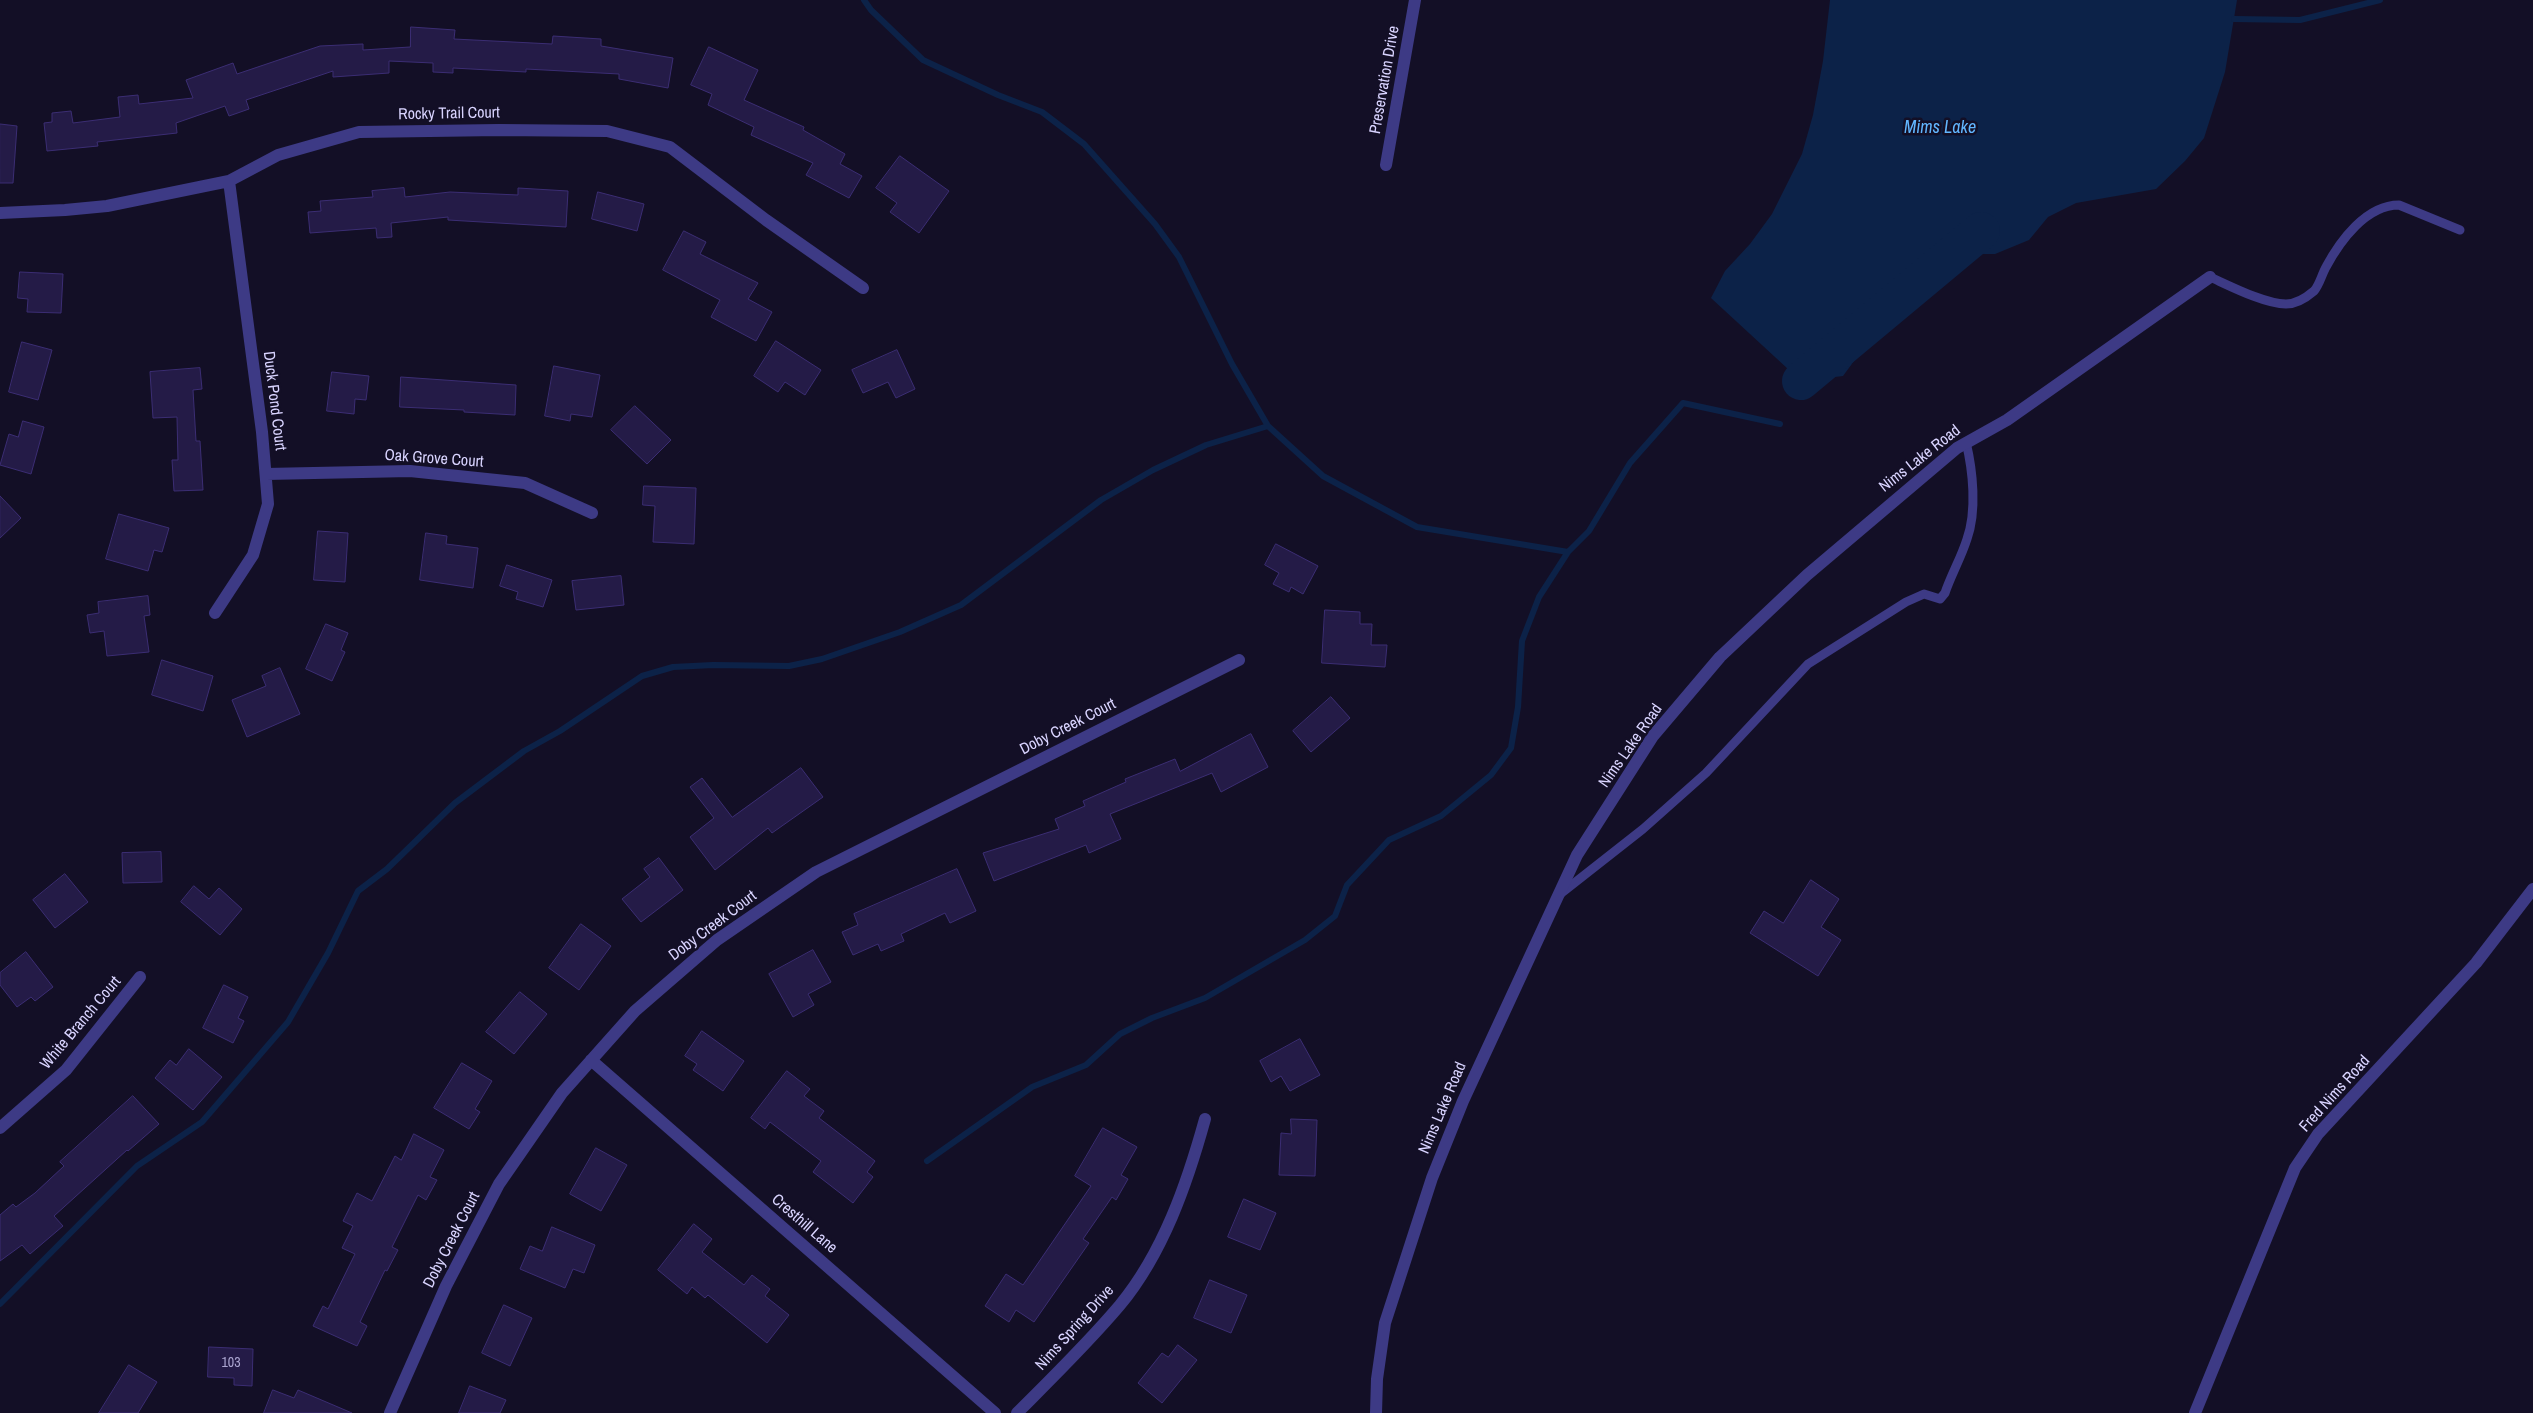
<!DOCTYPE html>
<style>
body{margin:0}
canvas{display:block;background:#130f26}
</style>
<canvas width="2533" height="1413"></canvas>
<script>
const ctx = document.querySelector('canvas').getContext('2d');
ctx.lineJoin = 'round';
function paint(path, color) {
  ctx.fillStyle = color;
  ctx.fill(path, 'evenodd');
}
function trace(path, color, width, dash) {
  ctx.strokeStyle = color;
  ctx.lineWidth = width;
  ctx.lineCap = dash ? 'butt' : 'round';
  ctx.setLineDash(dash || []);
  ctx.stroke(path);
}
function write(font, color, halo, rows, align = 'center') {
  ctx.font = font + ' "Archivo Narrow",sans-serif';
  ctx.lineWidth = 5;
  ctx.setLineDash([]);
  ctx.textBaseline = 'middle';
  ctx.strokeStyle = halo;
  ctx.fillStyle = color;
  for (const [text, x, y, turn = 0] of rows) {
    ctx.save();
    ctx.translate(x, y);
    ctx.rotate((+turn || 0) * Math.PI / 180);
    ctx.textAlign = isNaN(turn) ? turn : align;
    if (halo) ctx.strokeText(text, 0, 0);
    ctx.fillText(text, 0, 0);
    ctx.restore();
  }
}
paint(new Path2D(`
 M1830,0H2237L2225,72L2204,138L2185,161L2156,189L2076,203L2048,217L2029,240L1995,254H1963L1918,274L1843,376L1801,381L1711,298L1725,271L1750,244L1772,214L1802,154L1813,115L1823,61Z`), '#0c2248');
trace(new Path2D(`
 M864,0L871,10L923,60L998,95L1042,112L1084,144L1155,224L1179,257L1232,364L1268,426L1323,476L1417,527L1568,552
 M2234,19L2300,20L2380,0
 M927,1161L1032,1087L1086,1065L1120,1034L1152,1018L1205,998L1305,940L1335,916L1347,885L1389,840L1441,816L1491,775L1511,748L1518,707L1522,641L1539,597L1568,552L1589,531L1630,463L1683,403L1780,424
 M0,1304L137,1166L202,1122L288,1022L328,953L358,891L387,869L455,803L524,751L560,731L642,676L673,667L713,665L789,666L822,659L900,632L961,605L1101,500L1153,470L1206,445L1268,426`), '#0c2248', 6);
trace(new Path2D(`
 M1801,381L1981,231`), '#0c2248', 38);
const building = new Path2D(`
 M411,27L455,30L454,39L552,44L553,36L601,39V46L673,58L668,88L619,79V74L526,69V72L453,68V73L433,72V63L389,61V73L333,77V71L246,100L249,109L229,116L225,106L176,123L177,133L97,142L98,146L47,151L44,123L52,122V113L71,111L73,123L120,117L118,97L138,95L139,104L193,98L186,80L233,63L237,74L320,46L363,44V50L410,47Z
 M709,47L758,70L744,100L804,127L803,130L845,154L840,164L862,176L849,198L806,175L813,163L751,135L754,127L708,105L712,94L691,85Z
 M0,124L17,126L13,183H0Z
 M900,156L949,191L919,233L890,212L897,203L876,188Z
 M404,188L405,197L450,192L518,195V188L568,191L566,227L448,220V217L391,223L392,237L377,238L376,228L310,233L308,212L321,211L320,201L373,197L372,191Z
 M598,192L644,204L637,231L592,219Z
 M684,231L706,242L700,254L758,283L748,299L772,312L756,341L711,317L720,300L663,270Z
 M20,272L63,274L61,313L27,312L28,299L18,298Z
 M776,341L821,370L805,395L785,382L778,392L754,376Z
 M22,342L52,350L38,400L9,392Z
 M897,350L915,389L896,398L888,382L863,393L852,370Z
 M554,366L600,375L592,417L571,414L570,421L545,416Z
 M200,368L202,389L193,390L196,441H200L203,490L174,491L172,460H178L177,417L153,418L150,372Z
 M332,372L369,376L366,400L355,399L354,414L327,411Z
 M401,377L516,385L515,415L464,412V410L400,407Z
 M635,406L671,440L647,464L611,430Z
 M23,421L44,427L31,474L0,465L9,434L18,437Z
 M644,486L696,488L694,544L653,542L655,506L643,505Z
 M0,496L21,518L0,538Z
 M119,514L169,528L162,552L154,550L148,571L106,559Z
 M318,531L348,533L345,582L314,580Z
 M426,533L447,536L446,544L478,548L473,588L420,580Z
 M1276,544L1318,566L1303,594L1291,587L1289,592L1273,584L1279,573L1265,565Z
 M507,565L552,580L543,607L516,599L518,592L500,586Z
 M621,576L624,605L576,610L572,581Z
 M148,596L150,615L144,616L149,652L107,656L104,631L90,633L87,615L99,613L98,602Z
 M1325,610L1360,612V624H1372L1371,645H1387L1385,667L1322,663Z
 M326,624L348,633L341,650L345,652L332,681L306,669Z
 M162,660L213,676L203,711L152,695Z
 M280,668L300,714L247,737L232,700L266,686L262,676Z
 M1331,697L1350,718L1311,752L1293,731Z
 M1251,734L1268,767L1221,792L1212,773L1110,814L1121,839L1089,853L1086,845L994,881L983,853L1059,829L1055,819L1085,806L1083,801L1126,782L1125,779L1175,759L1180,771Z
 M801,768L823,797L772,833L768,828L715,870L690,837L714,818L690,787L702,778L732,817Z
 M161,852L162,882L123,883L122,853Z
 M659,858L683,890L641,922L622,899L650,877L644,869Z
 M957,869L976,911L950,923L945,913L901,934L904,941L881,951L878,944L853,955L842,932L858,925L854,914Z
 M65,874L88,902L55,928L33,900Z
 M1811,880L1839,899L1821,927L1841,940L1818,976L1750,933L1764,911L1783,923Z
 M194,886L209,899L219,888L242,909L220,935L181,902Z
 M581,924L611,946L579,990L549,968Z
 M813,950L831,982L808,994L814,1005L793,1017L769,974Z
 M26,952L53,987L35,1001L31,997L17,1007L0,985V973Z
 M224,985L248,997L238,1018L244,1021L233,1043L203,1028Z
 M520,992L547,1014L514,1054L486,1032Z
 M702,1031L744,1061L723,1091L693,1070L697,1064L685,1056Z
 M1300,1039L1320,1075L1290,1091L1281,1076L1271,1082L1260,1061Z
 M189,1049L222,1077L193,1110L155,1078L170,1060L176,1065Z
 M462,1063L492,1081L475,1109L480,1112L469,1129L434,1108Z
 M787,1071L810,1089L804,1096L824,1111L819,1118L875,1161L867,1172L873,1177L853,1203L813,1172L821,1161L770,1122L765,1129L751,1118Z
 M133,1096L159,1124L128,1151L127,1150L54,1216L63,1226L30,1254L22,1245L0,1261V1215L13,1204L16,1207L35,1193L64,1166L60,1162Z
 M1291,1119L1317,1120L1315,1176L1279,1175L1281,1133L1291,1134Z
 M1103,1128L1137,1147L1121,1175L1128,1179L1116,1200L1112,1197L1083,1239L1089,1243L1034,1322L1016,1310L1009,1322L985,1306L1006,1274L1023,1285L1091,1186L1075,1176Z
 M414,1134L444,1150L430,1177L437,1180L426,1200L418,1195L392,1247L398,1250L387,1271L385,1270L360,1322L367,1326L357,1346L313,1326L323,1306L328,1309L355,1254L342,1248L353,1226L343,1221L357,1193L372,1201L395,1156L401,1160Z
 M596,1148L627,1165L601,1211L570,1194Z
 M1244,1199L1276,1213L1260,1250L1228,1237Z
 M694,1224L712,1239L702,1252L744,1285L752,1275L770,1289L765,1296L789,1315L767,1343L708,1295L705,1298L692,1287L687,1294L658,1270Z
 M552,1227L595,1245L584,1273L573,1269L565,1288L520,1269L530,1246L542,1251Z
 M1210,1280L1247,1295L1231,1333L1194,1318Z
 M504,1305L532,1318L510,1366L482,1353Z
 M1178,1345L1197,1360L1162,1403L1138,1383L1162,1353L1168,1357Z
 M209,1347L253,1349L252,1386L234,1385V1378L208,1377Z
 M129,1365L157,1382L138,1413H99Z
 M470,1386L506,1400L500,1413H459Z
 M273,1390L294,1398L298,1390L352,1413H264Z`);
paint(building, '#241b47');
trace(building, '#3b2d73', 1);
trace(new Path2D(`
 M2210,277C2230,286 2265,304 2286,304C2296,304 2307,297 2314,291C2319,286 2322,274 2326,267C2340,241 2366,205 2399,205L2460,230
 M1559,895L1643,829L1706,773L1808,664L1906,602L1924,594L1940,599L1945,593C1951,575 1961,558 1967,539C1977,511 1973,471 1966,442`), '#3d3a85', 9);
trace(new Path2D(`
 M1386,165L1415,0
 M0,213L65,210L107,206L229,181L278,155L359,132L499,130L607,131L670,147L766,220L863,288
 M266,474L410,471L525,483L592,513
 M215,613L253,555L268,504L262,432L229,181
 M591,1060L995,1413
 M0,1128L66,1070L140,977
 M390,1413L446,1286L499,1184L562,1093L635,1011L717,940L816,872L1239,660
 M1017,1413C1052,1378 1088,1343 1120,1305C1163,1253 1187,1184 1205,1119
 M1376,1413L1377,1379L1385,1323L1432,1178L1463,1101L1577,855L1653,736L1720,657L1807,575L1957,448L2007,420L2210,277
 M2195,1413L2295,1168L2318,1134L2476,963L2533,889`), '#3d3a85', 12);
write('14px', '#aca6d1', null, [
 ["103",231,1363]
]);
write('16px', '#d9d4ff', '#130f26', [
 ["Preservation Drive",1385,80,-80],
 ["Rocky Trail Court",449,114,-1],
 ["Duck Pond Court",274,401,83],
 ["Oak Grove Court",434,459,4],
 ["Nims Lake Road",1920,459,-38],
 ["Doby Creek Court",1068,727,-27],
 ["Nims Lake Road",1631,746,-55],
 ["Doby Creek Court",713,926,-37],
 ["White Branch Court",81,1023,-50],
 ["Fred Nims Road",2335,1094,-48],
 ["Nims Lake Road",1443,1108,-67],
 ["Cresthill Lane",804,1224,41],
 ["Doby Creek Court",452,1240,-63],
 ["Nims Spring Drive",1075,1328,-48]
]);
write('italic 18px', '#62b6ff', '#130f26', [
 ["Mims Lake",1940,128]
]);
</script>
